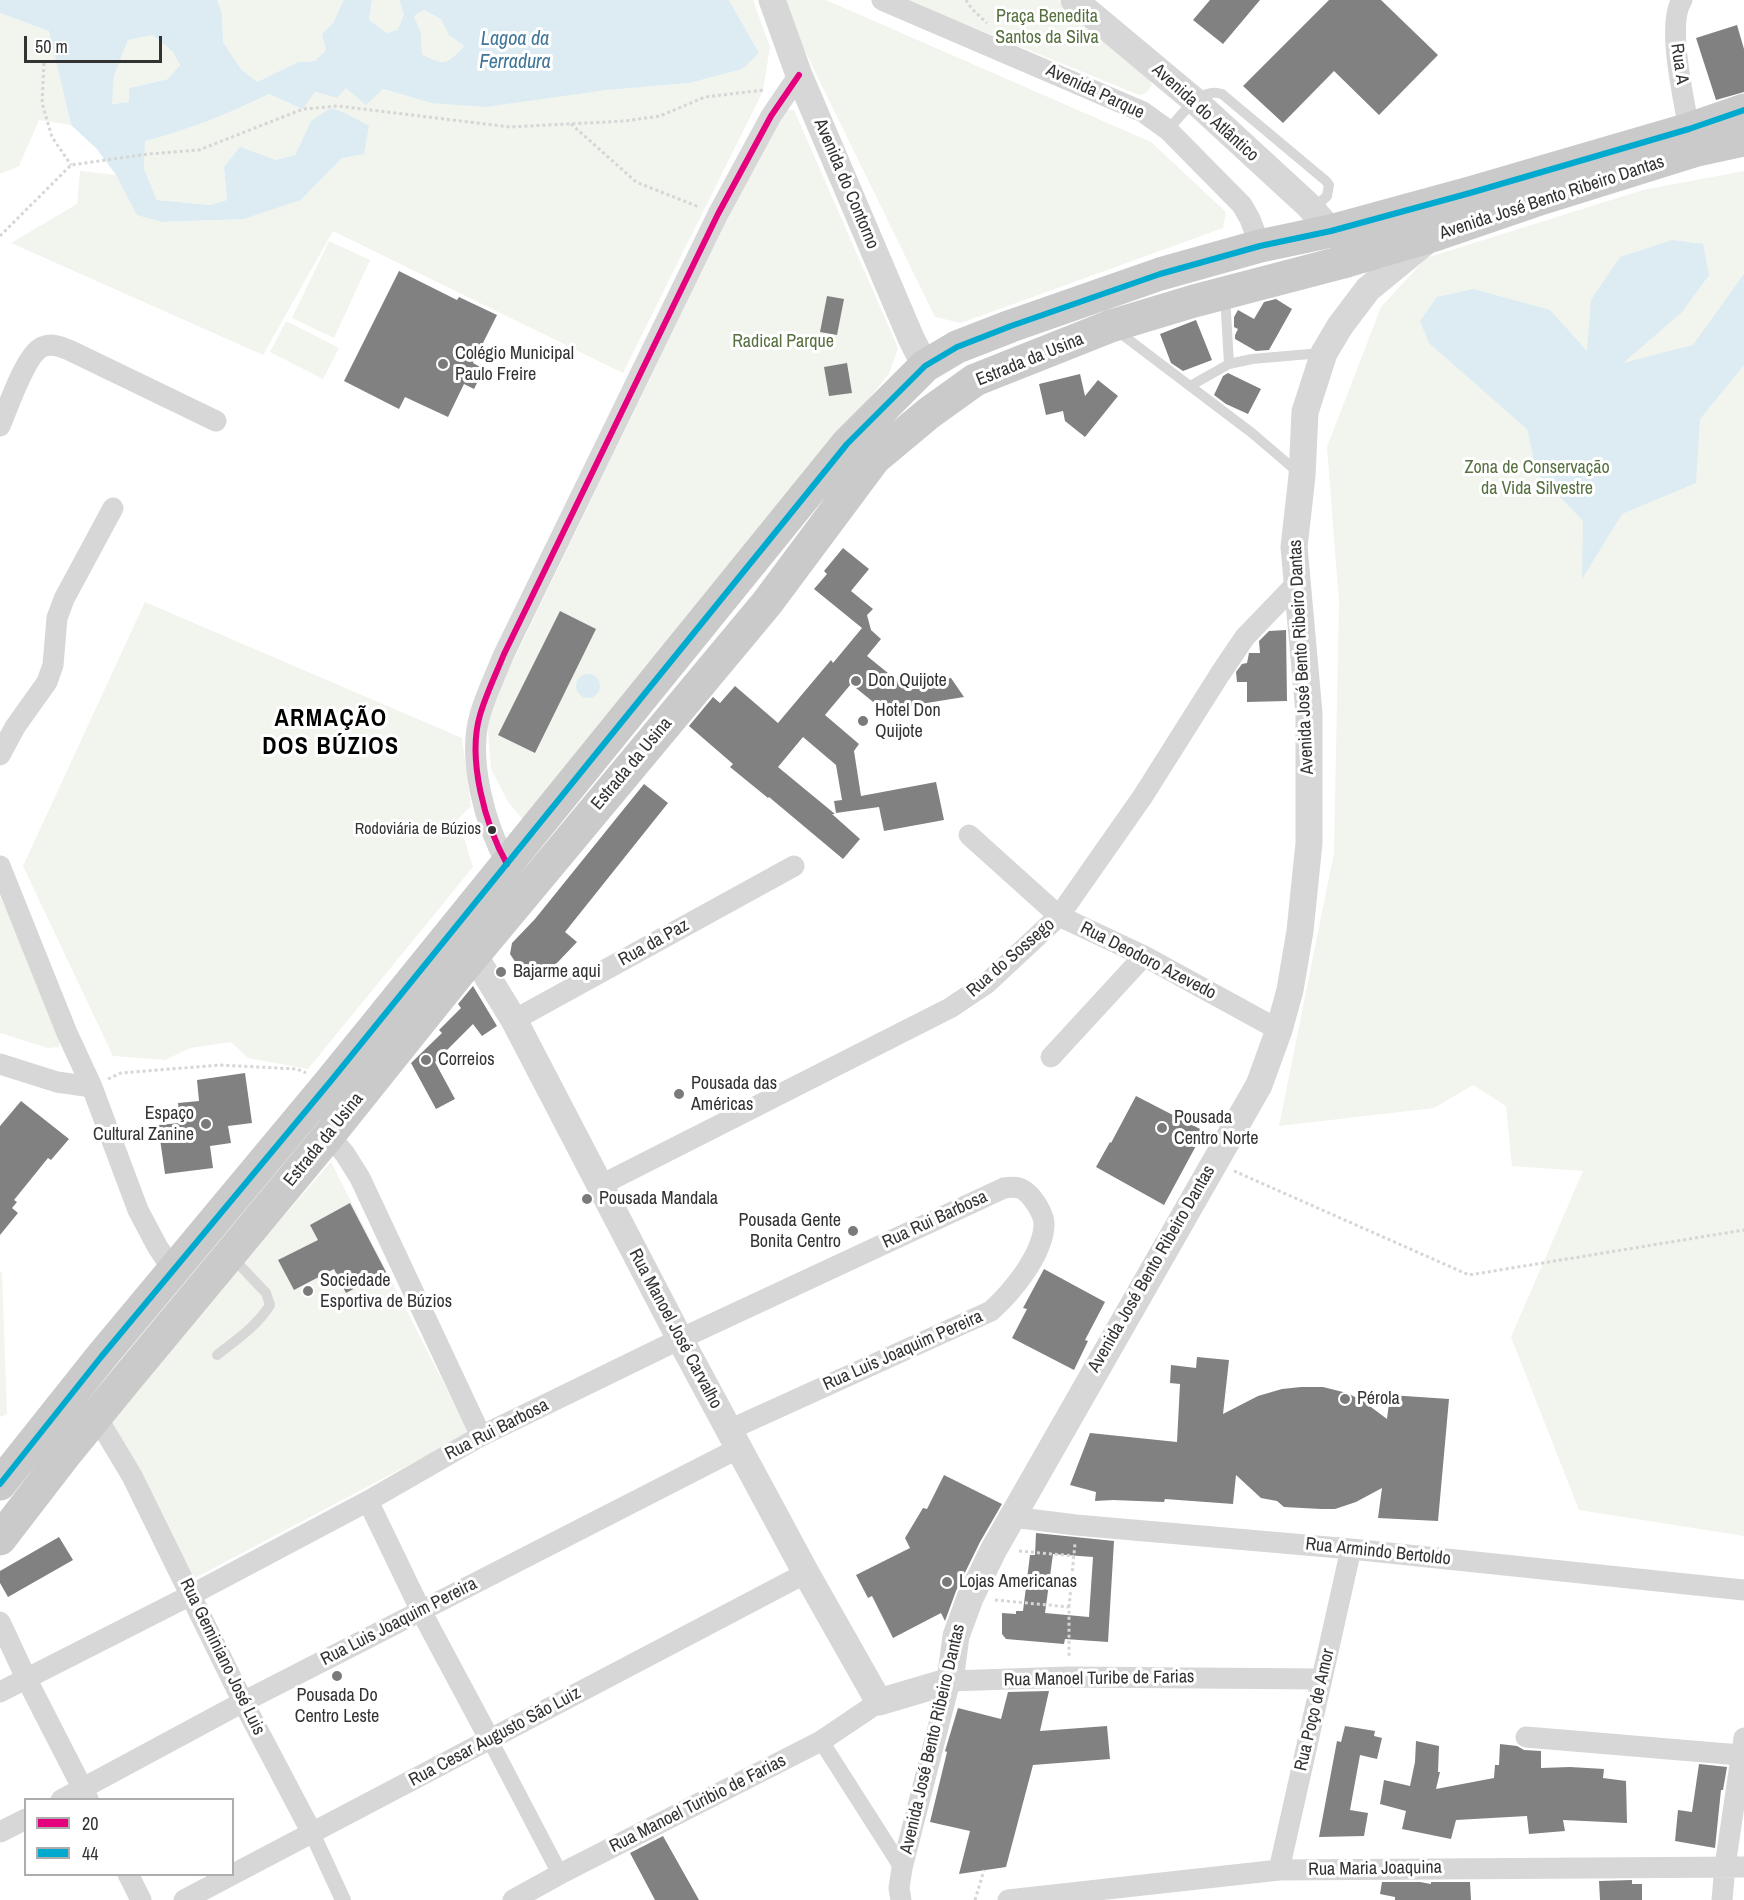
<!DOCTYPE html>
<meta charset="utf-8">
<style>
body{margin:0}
#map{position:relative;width:1744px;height:1900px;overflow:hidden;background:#fff;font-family:"Archivo Narrow",sans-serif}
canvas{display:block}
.legend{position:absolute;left:24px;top:1798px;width:210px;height:78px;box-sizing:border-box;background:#fff;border:2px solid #adadad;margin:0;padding:8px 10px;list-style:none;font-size:18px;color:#333}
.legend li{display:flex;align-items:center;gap:12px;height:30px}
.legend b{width:30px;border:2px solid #adadad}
.scale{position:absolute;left:24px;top:36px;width:138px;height:27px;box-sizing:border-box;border:3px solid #333;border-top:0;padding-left:8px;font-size:18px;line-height:21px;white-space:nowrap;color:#333;-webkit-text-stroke:4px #fff;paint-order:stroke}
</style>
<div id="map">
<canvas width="1744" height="1900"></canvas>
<ul class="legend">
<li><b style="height:8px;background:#e5007d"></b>20</li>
<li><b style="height:8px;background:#00a9ce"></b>44</li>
</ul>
<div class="scale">50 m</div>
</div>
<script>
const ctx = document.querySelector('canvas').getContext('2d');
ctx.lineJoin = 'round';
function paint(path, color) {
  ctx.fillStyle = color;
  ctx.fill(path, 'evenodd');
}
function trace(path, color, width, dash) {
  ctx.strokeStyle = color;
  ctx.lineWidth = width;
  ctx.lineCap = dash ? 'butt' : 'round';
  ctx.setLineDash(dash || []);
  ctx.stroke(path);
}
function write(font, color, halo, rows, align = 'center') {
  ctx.font = font + ' "Archivo Narrow",sans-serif';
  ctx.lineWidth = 6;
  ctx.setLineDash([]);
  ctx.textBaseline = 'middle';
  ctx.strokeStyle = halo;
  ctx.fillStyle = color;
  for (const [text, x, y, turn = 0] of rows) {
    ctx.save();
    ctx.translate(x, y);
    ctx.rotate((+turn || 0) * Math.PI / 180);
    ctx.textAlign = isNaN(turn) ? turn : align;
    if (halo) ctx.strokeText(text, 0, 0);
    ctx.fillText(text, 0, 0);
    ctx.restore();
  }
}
paint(new Path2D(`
 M217,0H344L345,1L333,23L322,34L326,50L315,61L298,62L257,82L241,69L223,42L222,13Z
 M372,0H399L404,14L398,31L387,33L369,20Z
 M729,0H753L770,47L763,91L623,373L333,231L263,355L11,243L77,204L80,171L116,175L137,214L161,222L244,219L301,200L342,158L311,121L295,155L276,160L224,167L227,200L210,205L157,200L144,169L145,141C188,130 228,114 269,94L303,109L315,92L336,98L346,88L382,89L431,103L689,83L759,53Z
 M780,0H826L1151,142L1226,212L1223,228L961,323L935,317Z
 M906,0H1058L1148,76L1152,85L1146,93L1139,95Z
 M424,10L441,19L449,35L464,46C445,65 447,66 422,54L421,33L414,16Z
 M0,13L49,31L71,125L39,120L19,166L0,174Z
 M153,35L173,52L180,65L168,79L129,88V102L111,104L114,76L128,40Z
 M780,110H794L898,348L889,374L527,824L508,802L491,769L487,715Z
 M1744,171V1536L1579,1510L1511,1337L1583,1171L1512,1166L1506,1106L1473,1085L1434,1108L1279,1126L1334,853L1339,602L1327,447L1381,307L1426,258L1643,190Z
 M329,241L370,260L334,338L292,318Z
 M286,321L339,348L323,379L270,352Z
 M145,602L462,738L471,806L458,819L473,867L308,1069L248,1058L231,1042L190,1048L165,1060L113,1056L23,866Z
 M0,896L61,1033L59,1047L48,1048L0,1033Z
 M331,1162L469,1433L193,1579L105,1420Z
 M0,1272H2L7,1414L0,1417Z`), '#f1f5ed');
paint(new Path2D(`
 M0,0H217L222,13L223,42L241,69L257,82L298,62L315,61L326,50L322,34L333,23L344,0H372L369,20L387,33L398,30L404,14L399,0H729L759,53L742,69L689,83L606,90L485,107L431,103L383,89L366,105L346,88L337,98L315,92L303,109L269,94C228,114 188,130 145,141L144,169L157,200L210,205L227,200L224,167L240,147L276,160L295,155L311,121L331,108L345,113L369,126L364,154L342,158L301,200L244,219L162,222L137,215L116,175L97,149L71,125L49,31L0,13ZM424,10L441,19L449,35L464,46C446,65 445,66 422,54L421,33L414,16ZM153,35L173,52L180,65L168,79L129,88V102L112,104L114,76L128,40Z
 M1672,240L1703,244L1709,275L1682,312L1623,363L1693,345L1744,274V365L1700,419L1696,483L1622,514L1582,579L1583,521L1537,473L1527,429L1429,343L1420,321L1437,297L1473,289L1550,310L1587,351L1591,300L1620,257Z
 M576 686a12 12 0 1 1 24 0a12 12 0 1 1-24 0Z`), '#ddebf3');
paint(new Path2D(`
 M1210,0H1260L1223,44L1193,20Z
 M1329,0H1381L1438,55L1379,115L1334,71L1283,123L1243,86Z
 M1737,25L1744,49V92L1716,100L1696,38Z
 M399,271L457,300L459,297L497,315L473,363L484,369L474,389L464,384L448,417L405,397L399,409L344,381Z
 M827,296L844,299L837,335L820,332Z
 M1276,299L1292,309L1269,350L1256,351L1235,339V335L1238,329L1234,327V317L1238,310L1254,319L1264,302Z
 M1196,320L1212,360L1183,371L1171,363L1160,334Z
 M847,363L852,393L829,396L824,367Z
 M1228,373L1261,389L1248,414L1226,404L1214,395L1223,376Z
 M1080,374L1085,396L1098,380L1118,396L1085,437L1065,421L1063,411L1046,415L1039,384Z
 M843,548L869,569L851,591L873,609L867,615L871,630L881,639L867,656L904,686L951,678L964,697L883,710L851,684L825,715L859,744L854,751L861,796L936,782L944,820L884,831L879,807L836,813L834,801L842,800L836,765L803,737L778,767L835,814H832L860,839L843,859L769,797L768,798L730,767L733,764L689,726L713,697L720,703L735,686L778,723L831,660L833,663L862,628L814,589L827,574L824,571Z
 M560,611L596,629L535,753L498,735Z
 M1286,630L1287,701L1247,702V682H1237L1236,672L1242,664L1247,663L1249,653H1260L1259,641L1269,631Z
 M644,784L668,803L565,932L577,942L557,963L526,978L510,954L512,943L535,919Z
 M473,986L497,1026L482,1036L473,1024L435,1062L455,1099L436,1109L411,1063L442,1033L439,1030L461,1008L458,1004Z
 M245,1073L252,1123L228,1126L231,1143L210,1146L213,1168L165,1174L158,1125L180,1123L178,1103L199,1101L197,1080Z
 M1136,1096L1204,1131L1164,1205L1096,1167L1110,1142L1111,1143Z
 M21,1101L69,1139L51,1160L48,1158L14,1200L17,1202L12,1208L18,1213L0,1235V1126Z
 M350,1203L386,1272L346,1293L334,1269L294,1290L278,1260L318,1240L310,1225Z
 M1044,1269L1105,1302L1085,1340L1088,1341L1074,1370L1012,1338L1027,1309L1023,1308Z
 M1197,1357L1229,1360L1223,1414L1258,1396L1282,1389L1301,1387H1323L1347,1393L1363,1401L1387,1419L1390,1395L1449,1399L1438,1521L1378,1518L1382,1488L1356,1502L1335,1509H1321L1284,1507L1277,1501L1261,1498L1236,1475L1233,1504L1165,1499L1164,1502L1113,1500L1095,1501L1096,1492L1070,1485L1090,1433L1177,1442L1180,1384L1170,1383L1171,1365L1196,1368Z
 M944,1475L1002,1504L980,1542L956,1591L945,1621L941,1613L893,1638L872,1596L868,1598L856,1575L910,1548L905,1538L923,1508L927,1509Z
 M1036,1533L1114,1541L1108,1642L1065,1639L1064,1644L1006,1639L1002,1634V1613L1016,1614V1611H1023L1030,1555H1035ZM1053,1554L1093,1557L1089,1617L1045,1613Z
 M59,1537L73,1560L8,1597L0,1583V1571Z
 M1049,1691L1040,1731L1107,1726L1110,1759L1033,1765L1006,1867L959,1874L970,1831L930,1822L947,1752L945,1751L958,1708L1001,1719L1008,1692Z
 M1345,1726L1375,1731L1374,1736L1382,1738L1377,1759L1360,1755L1350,1810L1368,1813L1364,1836L1319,1837L1337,1741L1341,1742Z
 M1416,1741L1439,1746L1438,1772H1440L1436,1789L1494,1778L1495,1765H1499L1500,1744L1517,1746L1524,1750L1541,1751V1768L1570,1767L1604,1769L1603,1778L1626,1781L1627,1823L1563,1820L1565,1831L1529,1834L1527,1816L1456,1820L1451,1839L1402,1829L1406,1811L1380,1804L1384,1780L1410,1786L1415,1762Z
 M1699,1764L1727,1767L1723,1790H1721L1715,1848L1675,1841L1678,1810L1692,1812Z
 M663,1836L699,1900H655L630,1853Z
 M1632,1880V1884H1642V1900H1600L1599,1881Z
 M1382,1882H1420L1431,1884V1882H1470L1471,1900H1395V1897L1380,1894Z`), '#818181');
trace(new Path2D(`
 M966,0L972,9L987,23
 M44,63L42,103L52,137L71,165
 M571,124L636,182L699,207
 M0,236L71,165L148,154L199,150L303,109L338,106L510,127L625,121L660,116L705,97L764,90
 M108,1079L121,1073L220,1065L297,1069L306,1073
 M1234,1171L1469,1275L1744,1230
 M1019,1551L1074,1556
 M995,1600L1069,1607V1657
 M1069,1607L1075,1543
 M975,1900L984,1870`), '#d6d6d6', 3, [3, 3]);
trace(new Path2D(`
 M1168,130C1181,116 1200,86 1222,94L1326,181L1329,185L1327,196L1313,209
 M1225,295L1229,364
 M1116,330L1252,433L1300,474
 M1190,386L1229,364L1252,359L1321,353
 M217,1355C236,1340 257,1326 270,1305L266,1293L232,1257`), '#d7d7d7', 10);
trace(new Path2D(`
 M490,1740L560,1874
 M821,1741L902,1868
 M312,1833L343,1900`), '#d7d7d7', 16);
trace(new Path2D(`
 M882,0L1143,112L1168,130L1242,205L1250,219L1260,246
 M1682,0C1666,23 1684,100 1689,129
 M0,426C8,408 25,355 42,347C51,343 60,346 69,350L216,421
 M0,755L15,727L47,682L53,665L57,618L64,599L113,508
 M969,835L1059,916L1144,956L1279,1030
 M507,864C485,825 467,759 480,715C486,694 496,674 504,654L718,214L771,116L799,75
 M0,866L67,1033L92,1087L138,1210L157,1246L172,1269
 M514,1020L794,866
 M1051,1057L1144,956
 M0,1064L57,1082L92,1087
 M329,1135L345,1154L360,1178L481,1436
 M599,1186L950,1008L986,984L1059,916L1143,796L1220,674L1245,637L1296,584
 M96,1416L132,1476L243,1702L312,1833
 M368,1501L421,1611L490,1740
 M1012,1517L1076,1525L1351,1549L1744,1590
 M0,1622L26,1678L88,1799
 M0,1692L191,1595L368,1501L481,1436L680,1339L1004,1188C1017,1186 1023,1187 1032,1198C1037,1204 1045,1217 1044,1226C1042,1256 1012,1292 991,1311L729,1430
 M1526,1737L1740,1755
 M61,1800L243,1702L739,1448
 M0,1832L26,1819
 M1279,1870L1351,1549
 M128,1874L141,1900
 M184,1900L806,1573
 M513,1900L560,1874L821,1741L879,1702
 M901,1900L899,1888L902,1868L950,1681L1069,1677L1321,1679
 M1008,1900L1279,1870L1744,1867
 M1722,1900L1725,1866L1744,1738`), '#d7d7d7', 21);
trace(new Path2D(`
 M772,0L799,75L911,338L925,366
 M1074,0L1195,101L1308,205L1331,231
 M474,955L514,1020L680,1339L806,1573L879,1702L950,1681L956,1636L970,1598L994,1549L1259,1085L1279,1030L1290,990L1300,931L1309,843V713L1294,547L1302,476L1305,412L1324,353L1340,326L1368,289L1429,239`), '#d7d7d7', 27);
trace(new Path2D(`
 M0,1484L101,1357L330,1082L847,444L925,366L957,347L1011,326L1160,274L1260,246L1331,231L1470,193L1689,129L1744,110
 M0,1539L67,1452L124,1382L329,1135L458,974L767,603L875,458L929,413L975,380L1111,326L1194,301L1347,261L1435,235L1543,198L1697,150L1744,140`), '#cacaca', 33);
trace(new Path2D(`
 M507,864C485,825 467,759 480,715C486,694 496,674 504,654L718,214L771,116L799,75`), '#e5007d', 6);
trace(new Path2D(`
 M0,1484L101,1357L330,1082L847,444L925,366L957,347L1011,326L1160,274L1260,246L1331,231L1470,193L1689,129L1744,110`), '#00a9ce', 6);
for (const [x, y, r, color] of [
 [443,364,6,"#7a7a7a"],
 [856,681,6,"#7a7a7a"],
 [863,721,6,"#7a7a7a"],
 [492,830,5,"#333"],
 [501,972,6,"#7a7a7a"],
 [426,1060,6,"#7a7a7a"],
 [679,1094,6,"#7a7a7a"],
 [206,1124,6,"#7a7a7a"],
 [1162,1128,6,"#7a7a7a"],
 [587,1199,6,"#7a7a7a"],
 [853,1231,6,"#7a7a7a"],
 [308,1291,6,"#7a7a7a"],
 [1345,1399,6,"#7a7a7a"],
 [947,1582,6,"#7a7a7a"],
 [337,1676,6,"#7a7a7a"]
]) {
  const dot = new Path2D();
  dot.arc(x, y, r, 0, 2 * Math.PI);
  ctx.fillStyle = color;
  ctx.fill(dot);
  trace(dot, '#fff', 2);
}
write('16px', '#333', '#fff', [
 ["Rodoviária de Búzios",481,830]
], 'right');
write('18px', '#56703f', '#fff', [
 ["Praça Benedita",1047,17],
 ["Santos da Silva",1047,38],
 ["Radical Parque",783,342],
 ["Zona de Conservação",1537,468],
 ["da Vida Silvestre",1537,489]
]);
write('18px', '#333', '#fff', [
 ["Rua A",1679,64,82],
 ["Avenida Parque",1095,92,25],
 ["Avenida do Atlântico",1205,113,42],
 ["Avenida do Contorno",846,184,67],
 ["Avenida José Bento Ribeiro Dantas",1552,198,-18],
 ["Estrada da Usina",1030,360,-22],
 ["Avenida José Bento Ribeiro Dantas",1302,657,-93],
 ["Estrada da Usina",632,764,-50],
 ["Rua da Paz",654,943,-29],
 ["Rua do Sossego",1011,958,-41],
 ["Rua Deodoro Azevedo",1148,961,27],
 ["Estrada da Usina",324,1140,-51],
 ["Rua Rui Barbosa",935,1220,-25],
 ["Avenida José Bento Ribeiro Dantas",1152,1269,-60],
 ["Rua Manoel José Carvalho",675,1329,62],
 ["Rua Luis Joaquim Pereira",903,1351,-24],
 ["Rua Rui Barbosa",497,1430,-27],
 ["Rua Armindo Bertoldo",1378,1552,6],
 ["Rua Luis Joaquim Pereira",399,1622,-27],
 ["Rua Geminiano José Luis",222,1657,64],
 ["Rua Manoel Turibe de Farias",1099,1679,-1],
 ["Rua Poço de Amor",1315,1710,-77],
 ["Rua Cesar Augusto São Luiz",495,1737,-28],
 ["Avenida José Bento Ribeiro Dantas",933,1739,-77],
 ["Rua Manoel Turibio de Farias",698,1804,-27],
 ["Rua Maria Joaquina",1375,1869,-1]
]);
write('18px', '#333', '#fff', [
 ["Colégio Municipal",455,354],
 ["Paulo Freire",455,375],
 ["Don Quijote",868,681],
 ["Hotel Don",875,711],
 ["Quijote",875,732],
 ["Bajarme aqui",513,972],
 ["Correios",438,1060],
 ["Pousada das",691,1084],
 ["Américas",691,1105],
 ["Espaço",194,1114,"right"],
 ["Cultural Zanine",194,1135,"right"],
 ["Pousada",1174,1118],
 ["Centro Norte",1174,1139],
 ["Pousada Mandala",599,1199],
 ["Pousada Gente",841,1221,"right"],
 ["Bonita Centro",841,1242,"right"],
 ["Sociedade",320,1281],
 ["Esportiva de Búzios",320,1302],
 ["Pérola",1357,1399],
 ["Lojas Americanas",959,1582],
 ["Pousada Do",337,1696,"center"],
 ["Centro Leste",337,1717,"center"]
], 'left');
write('italic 20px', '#3f7597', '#fff', [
 ["Lagoa da",515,40],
 ["Ferradura",515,63]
]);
ctx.letterSpacing = '1.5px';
write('bold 24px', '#000', '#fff', [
 ["ARMAÇÃO",331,720],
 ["DOS BÚZIOS",331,748]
]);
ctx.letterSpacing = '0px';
</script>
